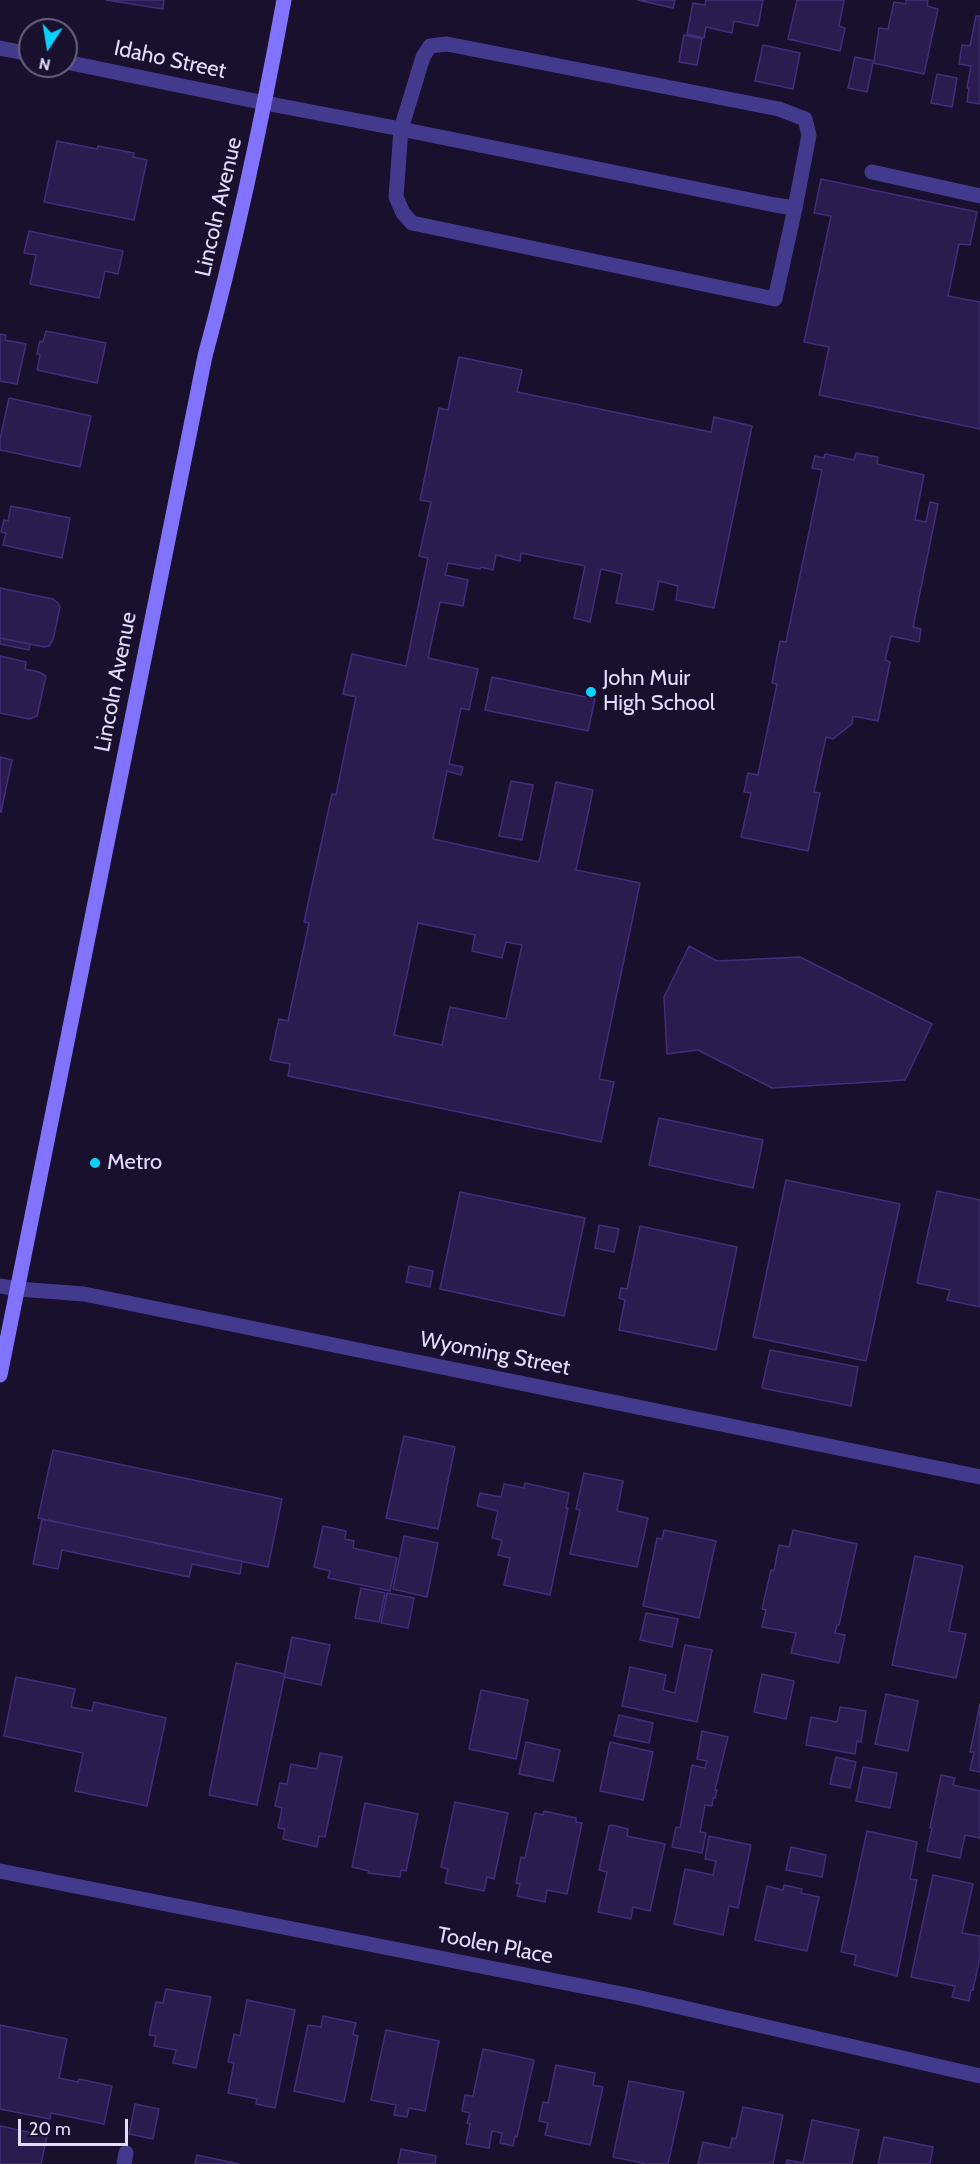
<!DOCTYPE html>
<style>
body{margin:0}
#map{position:relative;width:980px;height:2164px;overflow:hidden;background:#18102c;font-family:Cabin,sans-serif}
canvas{display:block}
.north{position:absolute;left:18px;top:18px;width:60px;height:60px;box-sizing:border-box;background:#18102c;border:2px solid #696280;border-radius:50%;rotate:192deg;font-size:16px;font-weight:700;line-height:24px;text-align:center;color:#e3dcff}
.north::after{content:'';display:block;margin:auto;width:21px;height:27px;background:#08d2ff;clip-path:polygon(50% 0,100% 100%,50% 72%,0 100%)}
.scale{position:absolute;left:18px;top:2119px;width:110px;height:27px;box-sizing:border-box;border:3px solid #e3dcff;border-top:0;padding-left:8px;font-size:18px;line-height:21px;white-space:nowrap;color:#e3dcff;-webkit-text-stroke:4px #18102c;paint-order:stroke}
</style>
<div id="map">
<canvas width="980" height="2164"></canvas>
<div class="north">N</div>
<div class="scale">20 m</div>
</div>
<script>
const ctx = document.querySelector('canvas').getContext('2d');
ctx.lineJoin = 'round';
function paint(path, color) {
  ctx.fillStyle = color;
  ctx.fill(path, 'evenodd');
}
function trace(path, color, width, dash) {
  ctx.strokeStyle = color;
  ctx.lineWidth = width;
  ctx.lineCap = dash ? 'butt' : 'round';
  ctx.setLineDash(dash || []);
  ctx.stroke(path);
}
function write(font, color, halo, rows, align = 'center') {
  ctx.font = font + ' Cabin,sans-serif';
  ctx.lineWidth = 4.5;
  ctx.setLineDash([]);
  ctx.textBaseline = 'middle';
  ctx.strokeStyle = halo;
  ctx.fillStyle = color;
  for (const [text, x, y, turn = 0] of rows) {
    ctx.save();
    ctx.translate(x, y);
    ctx.rotate((+turn || 0) * Math.PI / 180);
    ctx.textAlign = isNaN(turn) ? turn : align;
    if (halo) ctx.strokeText(text, 0, 0);
    ctx.fillText(text, 0, 0);
    ctx.restore();
  }
}
const building = new Path2D(`
 M106,0H164L163,9Z
 M638,0H675L673,8Z
 M706,0H763L758,26L734,21L732,33L706,27L704,38L687,34L693,3L705,5Z
 M797,0H844L839,26L845,28L840,51L788,39Z
 M906,0H928L927,6L938,9L924,74L873,63L867,92L848,88L855,57L874,61L879,28L888,29L894,2L906,4Z
 M976,16H980V104L967,102L969,88H967L971,66L959,64L962,45L970,46Z
 M684,35L702,39L697,65L679,62Z
 M763,45L800,53L793,89L755,81Z
 M937,74L957,78L952,107L931,103Z
 M57,141L97,149L98,146L134,153L133,157L147,160L134,220L44,202Z
 M821,179L977,212L970,245L959,244L948,296L980,302V429L819,395L829,347L804,342L831,216L814,213Z
 M29,231L123,251L118,274L105,271L99,298L30,284L36,255L24,253Z
 M46,331L106,343L97,383L37,370L40,355L37,354L40,341L43,342Z
 M0,334L6,335L5,340L26,344L17,384L0,381Z
 M459,357L522,370L517,392L711,432L714,417L752,426L714,608L676,600L678,586L659,581L653,610L616,603L622,574L601,569L590,622L574,618L585,566L521,553L520,561L496,555L493,570L481,567L480,569L448,563L445,575L468,580L463,606L440,602L428,658L478,669L469,710L461,708L449,764L463,767L461,775L447,771L433,839L539,862L556,782L593,790L576,870L640,883L599,1079L614,1082L601,1142L288,1076L290,1064L270,1060L279,1019L288,1021L309,923L304,922L332,794L336,795L356,697L343,694L352,654L406,666L428,558L419,556L431,502L420,500L439,408L448,410ZM418,923L475,935L472,951L502,958L506,942L522,945L506,1019L450,1007L442,1045L394,1035Z
 M9,398L91,416L80,467L0,450V439Z
 M856,453L878,457L877,464L924,475L915,520L926,522L930,502L938,504L913,627L921,629L919,642L891,636L885,660L890,662L878,721L853,716L852,724L833,739L826,737L814,792L820,793L808,851L741,837L751,793L744,792L748,773L758,775L777,684L772,683L780,641L786,642L822,470L812,468L815,456L824,458L825,454L854,460Z
 M11,506L70,518L62,558L3,545L6,533L1,532L4,520L8,521Z
 M0,588L53,599L58,603L60,607L53,640L49,646L44,647L0,638Z
 M0,638L30,644L29,650L0,644Z
 M0,656L26,662L25,669L39,672L46,676L37,716L29,719L0,713Z
 M492,677L595,699L588,731L485,710Z
 M0,757L12,760L1,812H0Z
 M511,781L533,785L522,840L499,836Z
 M689,946L717,961L800,957L932,1024L905,1080L772,1088L698,1050L667,1054L664,997Z
 M659,1118L763,1140L753,1188L649,1165Z
 M786,1180L900,1204L866,1361L753,1337Z
 M937,1191L980,1200V1307L947,1300L950,1290L917,1283Z
 M460,1192L585,1218L564,1316L440,1289Z
 M599,1225L619,1229L614,1252L595,1248Z
 M640,1226L737,1247L716,1350L619,1330L625,1300L619,1298L621,1288L627,1289Z
 M409,1266L433,1271L430,1287L406,1282Z
 M770,1350L858,1367L851,1406L762,1388Z
 M404,1436L455,1447L438,1529L386,1518Z
 M53,1450L282,1499L268,1567L38,1518Z
 M584,1473L623,1481L617,1511L648,1518L637,1567L570,1554L580,1510L576,1509Z
 M525,1483L569,1493L566,1508H568L550,1595L504,1585L510,1558L498,1555L502,1540L492,1538L498,1511L477,1506L480,1493L501,1497L504,1484L524,1488Z
 M42,1519L242,1561L240,1574L192,1564L189,1577L62,1550L58,1569L33,1564Z
 M323,1526L346,1531L345,1539L354,1541L353,1548L397,1558L390,1591L328,1578L330,1571L314,1567Z
 M664,1530L716,1541L699,1618L643,1606L657,1538L662,1539Z
 M793,1530L857,1544L839,1625H837L835,1633L845,1635L839,1663L791,1653L796,1633L762,1627L766,1610L762,1609L771,1570L774,1571L779,1545L789,1547Z
 M404,1536L438,1543L427,1597L393,1589Z
 M915,1556L963,1566L949,1631L966,1634L956,1678L892,1665Z
 M361,1588L385,1593L379,1622L355,1618Z
 M387,1593L414,1598L408,1628L381,1623Z
 M646,1613L678,1619L672,1647L640,1640Z
 M292,1637L330,1645L321,1685L284,1677Z
 M685,1645L712,1650L697,1722L622,1706L630,1667L666,1675L663,1690L675,1693Z
 M236,1663L285,1674L257,1805L209,1795Z
 M762,1674L794,1681L786,1719L754,1712Z
 M16,1677L75,1689L71,1707L92,1711L94,1702L166,1718L147,1806L75,1791L83,1753L4,1736Z
 M481,1690L528,1700L516,1759L469,1749Z
 M886,1694L918,1701L908,1751L875,1744Z
 M980,1704V1772L970,1770L974,1752H970Z
 M840,1707L866,1711L861,1742L857,1741L855,1754L806,1745L811,1717L837,1722Z
 M619,1715L653,1723L649,1743L614,1736Z
 M702,1731L728,1737L715,1790H717L715,1798H713L712,1806L705,1805L700,1832L706,1833L702,1853L672,1847L676,1827L680,1828L692,1765L705,1768L707,1761L697,1759Z
 M526,1742L560,1750L553,1781L519,1774Z
 M610,1742L653,1752L643,1800L600,1791Z
 M320,1753L342,1757L325,1837L319,1836L317,1847L283,1839L285,1829L278,1828L282,1808L275,1806L280,1783L287,1784L291,1764L317,1769Z
 M836,1757L856,1762L850,1788L830,1784Z
 M863,1767L897,1773L890,1808L856,1801Z
 M941,1775L955,1778L953,1785L980,1791V1838L965,1835L960,1858L927,1851L932,1828H930Z
 M455,1802L508,1813L494,1879L487,1877L484,1891L445,1883L448,1869L441,1867Z
 M365,1803L418,1814L406,1871L401,1870L400,1877L368,1873L369,1871L352,1867Z
 M544,1811L576,1818V1822L582,1823L567,1894L547,1890L545,1902L517,1896L520,1884L516,1883L521,1857L525,1858L535,1813L543,1815Z
 M612,1825L628,1829L627,1836L665,1844L650,1911L633,1907L631,1919L598,1912L607,1872L599,1870L609,1826Z
 M867,1831L917,1842L910,1879L917,1880L897,1976L854,1965L856,1955L841,1952Z
 M709,1836L751,1845L738,1908L729,1906L723,1935L674,1924L685,1869L713,1875L716,1861L705,1859Z
 M791,1847L826,1855L822,1877L786,1870Z
 M933,1875L973,1884L962,1933L980,1936V1957L973,1990H971L969,2001L952,1997L955,1986L911,1977Z
 M784,1885L802,1889L801,1893L819,1897L807,1951L755,1940L767,1886L783,1890Z
 M166,1989L211,1997L196,2068L173,2063L176,2050L154,2046L156,2036L149,2035L156,2002L163,2003Z
 M247,2000L295,2010L275,2108L256,2104L257,2099L228,2093L234,2063L228,2062L231,2049L234,2034L240,2036Z
 M323,2016L356,2023L353,2034L358,2036L344,2102L294,2091L308,2025L321,2027Z
 M0,2025L67,2039L59,2078L78,2082L79,2079L112,2086L104,2124L51,2113L50,2119L0,2109Z
 M386,2030L439,2041L425,2111L409,2108L407,2117L394,2115L396,2105L371,2100Z
 M483,2049L534,2060L517,2137L515,2136L513,2146L500,2143L502,2133L492,2131L489,2148L466,2144L470,2124L467,2123L470,2113L462,2111L465,2095L473,2096Z
 M556,2065L595,2073L593,2085L603,2087L590,2145L545,2135L548,2123L539,2121L543,2102L548,2103Z
 M629,2081L684,2092L668,2164H647L613,2157Z
 M135,2104L159,2109L153,2139L129,2134Z
 M743,2107L783,2115L773,2164H698L703,2142L730,2148L732,2138L736,2139Z
 M812,2120L859,2130L852,2164H786L787,2160L803,2163Z
 M0,2126L47,2136L41,2164H0Z
 M884,2137L933,2147L930,2164H878Z
 M401,2149L436,2156L435,2164H398Z
 M197,2155L239,2164H195Z`);
paint(building, '#2a1c4e');
trace(building, '#432d7b', 1.5);
trace(new Path2D(`
 M265,103L401,129L775,205L795,208L775,299L412,223L403,213L396,197L401,129L423,57L430,46L447,44L779,109L805,119L809,135L795,208
 M872,172L980,196
 M124,2164L126,2153`), '#443a8d', 15);
trace(new Path2D(`
 M0,48L30,54
 M66,62L265,103
 M0,1286L18,1289L84,1294L980,1477
 M0,1871L632,1996L980,2076`), '#443a8d', 15);
trace(new Path2D(`
 M0,1375L205,356C237,239 262,120 284,0`), '#8273ff', 15);
for (const [x, y, r, color] of [
 [591,692,6,"#08d2ff"],
 [95,1163,6,"#08d2ff"]
]) {
  const dot = new Path2D();
  dot.arc(x, y, r, 0, 2 * Math.PI);
  ctx.fillStyle = color;
  ctx.fill(dot);
  trace(dot, '#18102c', 2);
}
write('22px', '#e3dcff', '#18102c', [
 ["Idaho Street",170,60,12],
 ["Lincoln Avenue",219,207,-77],
 ["Lincoln Avenue",116,682,-79],
 ["Wyoming Street",495,1354,11],
 ["Toolen Place",495,1946,11]
]);
write('22px', '#e3dcff', '#18102c', [
 ["John Muir",603,679],
 ["High School",603,704],
 ["Metro",107,1163]
], 'left');
</script>
